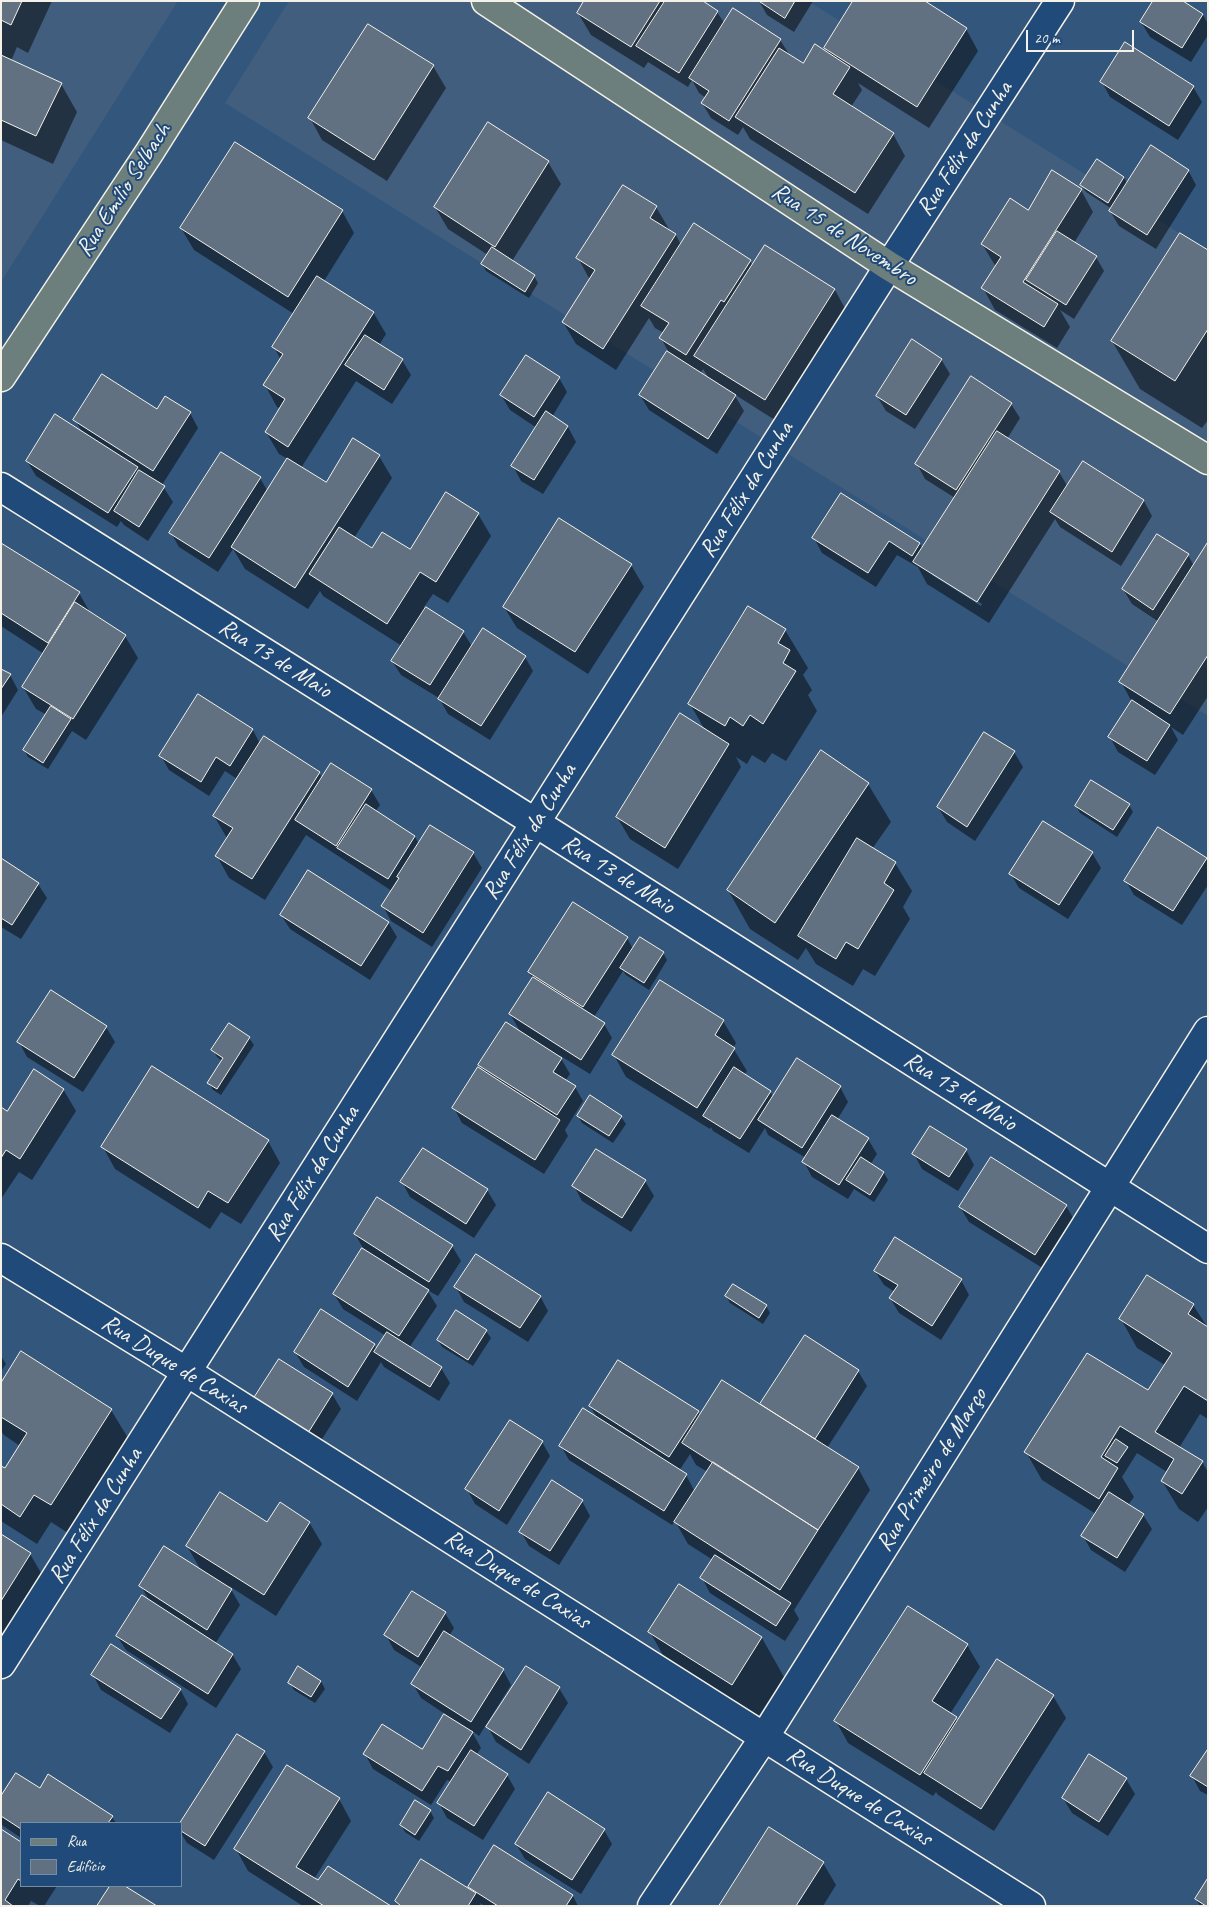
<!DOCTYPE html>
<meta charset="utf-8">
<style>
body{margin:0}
#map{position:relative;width:1209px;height:1907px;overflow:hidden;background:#33567c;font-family:Caveat,sans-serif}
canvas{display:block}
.frame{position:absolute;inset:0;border:2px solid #f4f1e8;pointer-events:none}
.legend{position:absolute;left:20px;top:1822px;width:162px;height:65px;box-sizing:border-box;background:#1f4a7a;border:1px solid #748da6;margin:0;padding:6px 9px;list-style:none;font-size:15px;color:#f4f1e8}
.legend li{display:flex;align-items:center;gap:10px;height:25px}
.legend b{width:25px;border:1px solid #748da6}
.scale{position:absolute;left:1026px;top:30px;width:108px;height:22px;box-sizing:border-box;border:2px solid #f4f1e8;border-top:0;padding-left:6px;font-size:15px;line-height:18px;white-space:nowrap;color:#f4f1e8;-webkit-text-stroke:4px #1f4a7a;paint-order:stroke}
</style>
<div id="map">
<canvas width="1209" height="1907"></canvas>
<div class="frame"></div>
<ul class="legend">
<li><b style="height:6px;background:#6c7f7c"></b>Rua</li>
<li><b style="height:14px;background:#617181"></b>Edifício</li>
</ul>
<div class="scale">20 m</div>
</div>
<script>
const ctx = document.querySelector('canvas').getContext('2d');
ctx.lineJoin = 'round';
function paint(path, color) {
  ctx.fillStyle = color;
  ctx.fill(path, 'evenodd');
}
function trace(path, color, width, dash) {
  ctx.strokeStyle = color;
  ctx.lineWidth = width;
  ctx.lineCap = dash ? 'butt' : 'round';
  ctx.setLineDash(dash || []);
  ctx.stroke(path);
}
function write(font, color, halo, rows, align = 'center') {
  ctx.font = font + ' Caveat,sans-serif';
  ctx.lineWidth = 4;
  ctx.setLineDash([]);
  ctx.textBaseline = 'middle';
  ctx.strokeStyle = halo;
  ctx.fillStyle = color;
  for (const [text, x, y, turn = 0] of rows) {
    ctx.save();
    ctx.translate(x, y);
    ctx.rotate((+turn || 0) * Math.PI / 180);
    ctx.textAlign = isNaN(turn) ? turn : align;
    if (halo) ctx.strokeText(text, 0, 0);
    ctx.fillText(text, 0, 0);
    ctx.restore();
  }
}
paint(new Path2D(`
 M1,1H178L1,282Z
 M289,1H808L1208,251V716L225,103Z`), '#415e7e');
paint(new Path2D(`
 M1,1H52L28,53L17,47L11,61L61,84L77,112L53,164L1,140Z
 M585,1H701L717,12L725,24L780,40L789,54L804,65L829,55L825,48L966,29L978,51L929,128L858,83L862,90L851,107L893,134L905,156L868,214L750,139L743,127L738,135L711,118L702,103L706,98L699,93L692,80L688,87L648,62L644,68L591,35L578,13Z
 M759,1H813L794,32L767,15Z
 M1180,1L1203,15L1208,24V35L1191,62L1150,37L1141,22Z
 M433,66L446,88L387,181L322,140L310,118Z
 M1102,82L1193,87L1202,102L1178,140L1110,97Z
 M548,162L561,184L512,261L534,276L538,283L529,298L486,271L482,264L488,255L448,229L435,207Z
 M1188,170L1196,185L1156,249L1119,226L1110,211L1112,209L1086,192L1081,185L1124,178L1128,184Z
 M1081,190L1093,212L1074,243L1096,257L1104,271L1074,319L1060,310L1070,327L1057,348L995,310L983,288L996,267L982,244Z
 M656,207L669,229L668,231L676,235L681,245L750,261L753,266L766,246L835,290L847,312L778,422L734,394L744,411L717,454L649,410L640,395L668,351L661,338L664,333L655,328L649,318L616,370L576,344L563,322L590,280L578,258ZM703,369L710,380L700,374Z
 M342,211L354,233L324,281L373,312L386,334L379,345L402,360L411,375L392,404L356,381L301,468L326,484L379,456L392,478L354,538L373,550L410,551L478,514L491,536L448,603L433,594L424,607L463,632L473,648L525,657L533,671L490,740L448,714L439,698L401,675L392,661L402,646L323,596L320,591L308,609L245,569L233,549L218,572L179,547L171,533L260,478L268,492L288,459L279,454L266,432L281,409L277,407L265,385L281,360L274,347L294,314L194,250L181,228Z
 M1208,251V420L1202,428L1140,389L1112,341Z
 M941,359L950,374L915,429L886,411L877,396Z
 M559,378L567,392L552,417L568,427L576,442L543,494L521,481L513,466L537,428L510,410L501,395Z
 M1011,404L1020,418L1007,439L1059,472L1068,487L1083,462L1144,501L1152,516L1121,566L1060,527L1055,519L989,623L927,584L918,567L897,555L876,587L822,553L814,538L842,495L920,544L923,549L955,498L925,479L917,464ZM932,572L982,604L981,606L932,575Z
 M157,411L190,413L198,428L162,485L173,502L148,541L124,525L121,521L117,527L36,476L27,461L83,433L75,420Z
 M1,544L79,593L91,614L125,636L138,658L86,740L72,731L48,769L28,757L24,750L47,715L36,709L23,687L44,654L1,626Z
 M1208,544V696L1183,735L1171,727L1178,740L1155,775L1118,752L1110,737L1132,702L1121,682L1159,622L1132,604L1123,589L1188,555L1194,566Z
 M631,565L644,587L588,674L517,628L504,607Z
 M785,630L808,668L803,675L812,690L808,695L817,711L786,761L772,753L765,763L752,755L747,764L736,757L741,767L678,869L630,839L617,817L705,730L690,704Z
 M1,670L10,675L18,690L1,717Z
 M199,696L253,730L260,744L319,773L323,779L371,790L380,805L375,812L415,837L419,844L473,853L482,868L432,947L391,921L383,906L392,891L306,835L265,900L229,878L217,856L227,838L214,816L237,779L225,771L209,796L169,770L161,756Z
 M1014,752L1023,767L975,841L947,822L938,807Z
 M868,784L891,822L872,849L895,863L912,891L903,907L910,919L875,976L863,969L853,986L816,964L806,948L798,960L750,929L728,890Z
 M1129,805L1133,812L1117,837L1080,813L1076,806Z
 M1043,823L1092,853L1101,868L1068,919L1019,888L1011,874Z
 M1206,859L1208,862V885L1182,925L1134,895L1126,881Z
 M1,860L38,884L47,898L21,939L1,927Z
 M281,915L388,922L397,937L370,980L290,929Z
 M627,938L633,949L663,953L667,960L649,990L626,975L623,971L594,1017L604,1024L612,1038L590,1074L559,1055L570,1074L565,1081L575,1087L583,1101L565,1130L568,1136L544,1174L462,1123L454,1108L485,1073L480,1065L521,1033L510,1014L533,979L529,972Z
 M723,1021L736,1043L733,1048L747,1071L744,1075L770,1092L774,1098L840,1087L848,1102L837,1120L868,1139L877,1154L870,1165L884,1173L888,1180L874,1202L854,1189L848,1199L812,1177L804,1162L806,1158L768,1135L765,1128L749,1153L713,1131L711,1127L710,1129L626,1077L614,1055Z
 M229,1025L249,1038L254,1045L221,1095L213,1090L209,1083L222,1061L217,1057L213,1050Z
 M106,1027L115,1042L83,1092L27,1057L19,1042Z
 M63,1089L76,1111L32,1180L19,1172L1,1199V1108L8,1112Z
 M578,1116L621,1117L626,1124L613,1143L582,1123Z
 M268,1141L280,1163L241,1224L221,1212L210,1229L115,1169L103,1147Z
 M966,1150L974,1165L958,1191L922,1169L914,1154Z
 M645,1181L654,1196L631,1232L582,1201L574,1186Z
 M402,1182L487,1190L496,1205L474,1238L410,1197Z
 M1066,1206L1075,1221L1044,1269L969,1222L960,1207Z
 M355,1234L452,1246L461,1261L438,1296L427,1290L437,1306L409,1348L441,1368L450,1383L439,1401L384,1367L381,1362L357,1401L304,1367L295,1352L321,1311L374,1345L377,1350L386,1336L343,1309L334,1294L363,1248Z
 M875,1271L961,1280L969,1295L941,1340L899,1313L890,1298L895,1292L884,1285Z
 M733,1285L766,1306L770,1313L763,1324L730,1303L726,1296Z
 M456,1287L540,1296L548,1311L528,1342L464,1302Z
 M1193,1305L1208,1328V1419L1200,1414L1179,1448L1202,1462L1208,1472V1507L1198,1522L1179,1509L1162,1481L1167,1472L1137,1453L1122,1477L1134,1497L1128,1505L1143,1515L1152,1529L1125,1572L1091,1550L1083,1536L1096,1514L1042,1480L1026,1452L1148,1392L1165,1365L1137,1348L1121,1319Z
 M486,1331L491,1338L473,1366L442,1347L438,1340Z
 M1,1356L6,1364L1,1371Z
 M858,1371L867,1386L827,1448L858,1468L870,1490L794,1610L799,1619L785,1641L710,1593L702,1578L713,1560L688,1544L675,1521L672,1525L569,1460L561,1446L598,1419L590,1406L698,1412L701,1416L764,1409L762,1404ZM690,1454L696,1465L708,1472L695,1492L686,1475L679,1471Z
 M1,1385L111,1410L128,1438L68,1533L51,1522L37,1544L1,1521V1467L5,1470L20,1446L4,1435L1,1431Z
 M332,1394L341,1409L317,1447L264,1413L255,1398Z
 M542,1442L550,1456L507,1525L475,1504L467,1489Z
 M582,1501L590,1516L559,1565L529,1546L521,1532Z
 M309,1522L322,1544L276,1616L229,1586L240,1605L215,1644L232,1654L241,1669L216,1708L126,1650L117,1636L150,1602L141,1586L202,1572L187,1546Z
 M1,1536L30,1554L47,1583L1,1640Z
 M679,1586L762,1638L784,1677L754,1723L672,1671L650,1632Z
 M445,1613L454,1628L449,1636L503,1670L511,1685L479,1736L471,1730L481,1748L476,1755L507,1775L515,1789L483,1840L447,1818L439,1803L452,1782L447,1780L431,1805L373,1769L365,1754L423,1750L445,1714L421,1698L413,1684L423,1668L394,1650L386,1635Z
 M967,1645L980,1667L950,1714L958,1721L1053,1696L1066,1718L994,1831L938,1795L936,1792L933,1796L848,1743L836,1721Z
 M526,1667L559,1688L568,1703L529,1764L496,1742L488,1727Z
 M93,1675L180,1689L188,1704L170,1733L101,1690Z
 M321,1681L325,1689L315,1703L294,1690L290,1683Z
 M1208,1751V1795L1200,1791L1192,1776Z
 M264,1752L273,1767L214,1860L187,1843L181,1833V1824Z
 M1126,1779L1135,1794L1108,1836L1072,1813L1063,1798Z
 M40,1789L112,1817L116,1823H21V1838L2,1825L1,1798Z
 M339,1799L351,1821L314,1879L389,1906H303L248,1871L236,1849Z
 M430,1811L434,1818L419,1841L405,1832L401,1825Z
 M604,1830L612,1844L581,1894L525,1859L516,1844Z
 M1,1831L21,1843V1886H57L44,1906H40L31,1901L28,1906H1Z
 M823,1863L836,1885L823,1906H721Z
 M469,1887L573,1896L578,1906H485L480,1903L481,1906H398L396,1901L473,1893Z
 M1196,1899L1208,1906H1200Z`), '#0007');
const building = new Path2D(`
 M1,1H22L11,25L1,20Z
 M584,1H660L631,47L577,13Z
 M665,1H703L718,11L679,73L636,46Z
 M759,1H795L785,18Z
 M853,1H925L967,28L917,107L824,48Z
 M1153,1H1183L1203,14L1182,48L1140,22Z
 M733,8L781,39L729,121L701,103L709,91L689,78Z
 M368,24L434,65L374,160L308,118Z
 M1125,42L1194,86L1169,126L1100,82Z
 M815,44L850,67L833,94L894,133L855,193L735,117L779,48L803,63Z
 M1,55L62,83L36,136L1,120Z
 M488,122L549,161L495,247L434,207Z
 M235,142L343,210L288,297L180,228Z
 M1151,145L1189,170L1147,235L1109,211Z
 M1097,159L1124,177L1108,203L1080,185Z
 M1052,170L1082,189L1023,282L1058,304L1044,327L981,288L1001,257L981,244L1010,198L1028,210Z
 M623,185L657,206L650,218L676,234L603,349L562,322L595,270L576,258Z
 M694,223L751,260L724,302L721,300L686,355L659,338L669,323L641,306Z
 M1057,231L1097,256L1066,305L1026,280Z
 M1180,233L1208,250V329L1175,381L1111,341Z
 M765,245L835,289L765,400L694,356Z
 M492,247L535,275L525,292L481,264Z
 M317,276L374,312L288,447L265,432L285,399L263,385L283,354L272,347Z
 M365,335L403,359L384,390L345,365Z
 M912,339L942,359L906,415L876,396Z
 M667,351L736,395L708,439L639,395Z
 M526,355L560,377L534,417L500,395Z
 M102,374L157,409L165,396L191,412L153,471L73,420Z
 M971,376L1012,403L956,490L915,464Z
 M546,411L568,426L534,480L511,466Z
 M55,414L138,467L108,513L26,461Z
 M997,431L1060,471L977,602L913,562Z
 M353,438L380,455L295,588L231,547L287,458L326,482Z
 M221,452L261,477L209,558L169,533Z
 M1083,461L1144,500L1112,552L1050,512Z
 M139,470L165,486L139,527L114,511Z
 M446,492L479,513L436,582L420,572L387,624L309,574L339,527L372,548L382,532L410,549Z
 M841,493L920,543L912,556L889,541L868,573L812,538Z
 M559,518L632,564L575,652L503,607Z
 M1157,534L1189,554L1153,610L1122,589Z
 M1208,542V655L1170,714L1119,682Z
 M1,543L80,592L48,643L1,613Z
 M75,602L126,635L73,719L22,687Z
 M748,606L786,629L778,643L790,650L783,663L796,671L763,724L750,715L743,726L730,717L725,726L688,704Z
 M426,607L464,631L430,685L391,661Z
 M483,628L526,656L481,726L438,699Z
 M1,669L11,674L1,689Z
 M198,694L253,729L230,766L216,757L201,782L159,756Z
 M1132,700L1170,725L1147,761L1108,737Z
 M51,706L71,719L43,763L23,750Z
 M680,713L729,744L665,848L616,817Z
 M984,732L1015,751L967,827L937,807Z
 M264,736L320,772L252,879L215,856L233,828L213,816Z
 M821,750L869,783L775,923L727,890Z
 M331,763L372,789L336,846L295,820Z
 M1091,780L1130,804L1113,830L1075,806Z
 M366,804L415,836L388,879L337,848Z
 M1043,821L1093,852L1059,905L1009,874Z
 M430,825L474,852L423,933L381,906L399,878L397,877Z
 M1158,827L1207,858L1173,911L1124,881Z
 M857,838L896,862L884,883L894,890L858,949L846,942L836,959L798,936Z
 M1,858L39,883L12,925L1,918Z
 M308,870L389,922L361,966L280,915Z
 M573,902L628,937L583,1007L528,972Z
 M640,937L664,952L644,983L620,968Z
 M533,977L605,1023L581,1060L509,1014Z
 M660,980L724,1020L715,1035L735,1048L697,1108L612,1055Z
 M51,990L107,1026L74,1078L17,1042Z
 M506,1022L562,1058L553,1072L576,1086L557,1115L478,1065Z
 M229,1023L250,1037L217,1089L207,1083L223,1058L211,1050Z
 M797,1058L841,1086L802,1148L758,1120Z
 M152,1066L269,1140L228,1203L208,1191L198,1208L101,1147Z
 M478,1067L560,1120L535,1160L452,1108Z
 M734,1067L771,1091L740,1139L703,1116Z
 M34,1069L64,1089L20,1159L6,1150L1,1158V1107L7,1111Z
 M590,1095L622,1116L609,1136L577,1116Z
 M832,1115L869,1138L839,1185L802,1162Z
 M930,1126L967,1149L949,1177L912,1154Z
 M423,1148L488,1189L466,1224L400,1182Z
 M596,1149L646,1180L622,1218L572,1186Z
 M861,1157L884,1172L870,1195L846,1180Z
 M991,1157L1067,1205L1035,1255L959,1207Z
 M377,1197L453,1245L429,1282L354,1234Z
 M895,1237L962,1279L932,1326L889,1298L898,1285L874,1271Z
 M362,1248L429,1290L399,1336L333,1294Z
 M476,1254L541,1296L520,1328L454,1287Z
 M1147,1275L1194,1304L1188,1314L1208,1327V1401L1184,1386L1155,1432L1203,1461L1182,1494L1161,1481L1174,1459L1120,1426L1101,1457L1118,1468L1099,1499L1024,1452L1087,1353L1148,1390L1172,1353L1119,1319Z
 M733,1284L767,1305L759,1318L725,1296Z
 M321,1309L375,1344L348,1387L294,1352Z
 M456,1310L487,1330L468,1360L437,1340Z
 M387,1332L442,1367L430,1387L374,1352Z
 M805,1335L859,1370L815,1439L760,1404Z
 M21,1351L112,1409L51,1505L34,1495L20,1517L1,1504V1466L5,1468L27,1433L1,1417V1383Z
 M279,1359L333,1393L308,1433L254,1398Z
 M618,1360L699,1411L669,1457L589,1406Z
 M722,1380L859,1467L818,1530L682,1443Z
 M583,1408L687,1474L664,1511L559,1446Z
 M510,1420L543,1441L499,1511L465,1489Z
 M1116,1439L1128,1447L1117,1463L1105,1456Z
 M713,1462L818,1530L780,1590L674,1522Z
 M552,1480L583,1500L550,1551L519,1532Z
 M220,1492L267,1522L280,1502L310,1522L264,1595L186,1546Z
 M1109,1492L1144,1514L1117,1558L1081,1536Z
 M1,1534L31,1553L1,1601Z
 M164,1546L232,1589L207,1630L139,1586Z
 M715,1555L791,1603L776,1626L700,1578Z
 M679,1584L762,1637L732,1685L648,1632Z
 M412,1591L446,1612L418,1657L384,1635Z
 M142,1595L233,1654L208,1694L116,1636Z
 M908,1606L968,1644L932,1701L957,1717L920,1775L834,1721Z
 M444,1631L504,1669L471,1722L411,1684Z
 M111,1644L181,1689L161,1719L91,1675Z
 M997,1659L1054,1695L981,1809L924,1773Z
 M298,1666L321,1681L311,1697L288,1683Z
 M526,1666L560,1687L521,1750L486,1727Z
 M444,1714L473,1732L448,1771L438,1766L422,1791L363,1754L382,1724L422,1749Z
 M237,1734L265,1751L205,1846L181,1831L180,1823Z
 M1208,1749V1787L1190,1776Z
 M471,1750L508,1774L474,1826L437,1803Z
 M1089,1754L1127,1778L1099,1822L1062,1798Z
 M287,1765L340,1798L296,1867L318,1880L328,1866L391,1906H324L234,1849Z
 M16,1773L40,1788L48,1774L113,1816L108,1823H21V1829L1,1816V1796Z
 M548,1792L605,1829L572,1880L515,1844Z
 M415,1800L431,1810L415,1835L400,1825Z
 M769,1827L824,1862L796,1906H719Z
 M1,1829L21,1842V1881L18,1879L5,1900L13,1906H1Z
 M494,1845L573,1895L566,1906H498L468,1887Z
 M421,1859L476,1893L468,1906H401L395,1901Z
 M1208,1878V1906H1206L1195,1899Z
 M110,1886H125L157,1906H97Z`);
paint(building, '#617181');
trace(building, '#f4f1e8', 1);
const minor = new Path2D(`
 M1,487L536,823L1208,1249
 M1,1258L187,1372L1031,1906
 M1,1664L889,266L1060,1
 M652,1906L765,1736L1208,1031`);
const major = new Path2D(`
 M486,1L889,266L1208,460
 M1,377L149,153L245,1`);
trace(minor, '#f4f1e8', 31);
trace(major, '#f4f1e8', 31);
trace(minor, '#1f4a7a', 28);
trace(major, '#6c7f7c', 28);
write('24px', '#f4f1e8', '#1f4a7a', [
 ["Rua Félix da Cunha",965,149,-57],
 ["Rua Emílio Selbach",124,190,-57],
 ["Rua 15 de Novembro",844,235,33],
 ["Rua Félix da Cunha",747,490,-58],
 ["Rua 13 de Maio",275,659,32],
 ["Rua Félix da Cunha",530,832,-58],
 ["Rua 13 de Maio",618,875,32],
 ["Rua 13 de Maio",960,1092,32],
 ["Rua Félix da Cunha",313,1174,-58],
 ["Rua Duque de Caxias",174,1365,32],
 ["Rua Primeiro de Março",932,1470,-58],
 ["Rua Félix da Cunha",96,1516,-58],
 ["Rua Duque de Caxias",517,1580,32],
 ["Rua Duque de Caxias",859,1797,32]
]);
</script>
